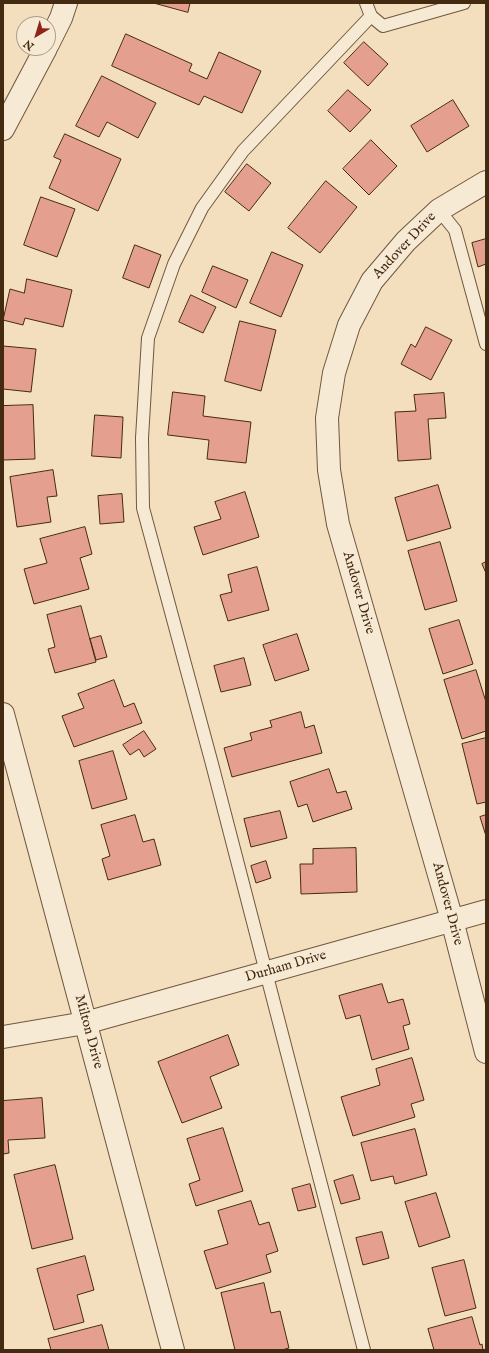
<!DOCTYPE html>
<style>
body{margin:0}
#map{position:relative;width:489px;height:1353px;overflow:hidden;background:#f3debe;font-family:"IM FELL English",serif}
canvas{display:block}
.frame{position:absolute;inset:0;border:4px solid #452a12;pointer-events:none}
.north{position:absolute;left:16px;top:16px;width:40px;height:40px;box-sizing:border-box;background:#f7ead5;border:1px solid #b09d87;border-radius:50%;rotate:218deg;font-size:11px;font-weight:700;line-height:16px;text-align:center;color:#452a12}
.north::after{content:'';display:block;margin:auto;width:14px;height:18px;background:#8f2418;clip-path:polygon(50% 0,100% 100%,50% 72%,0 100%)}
</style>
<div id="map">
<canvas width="489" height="1353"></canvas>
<div class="frame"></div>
<div class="north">N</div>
</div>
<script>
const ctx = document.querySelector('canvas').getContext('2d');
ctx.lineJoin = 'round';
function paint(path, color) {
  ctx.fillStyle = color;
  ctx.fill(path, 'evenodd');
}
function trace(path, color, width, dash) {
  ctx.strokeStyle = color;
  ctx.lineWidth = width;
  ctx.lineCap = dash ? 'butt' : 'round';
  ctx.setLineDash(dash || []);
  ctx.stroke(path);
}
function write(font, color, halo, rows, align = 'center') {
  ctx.font = font + ' "IM FELL English",serif';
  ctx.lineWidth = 3;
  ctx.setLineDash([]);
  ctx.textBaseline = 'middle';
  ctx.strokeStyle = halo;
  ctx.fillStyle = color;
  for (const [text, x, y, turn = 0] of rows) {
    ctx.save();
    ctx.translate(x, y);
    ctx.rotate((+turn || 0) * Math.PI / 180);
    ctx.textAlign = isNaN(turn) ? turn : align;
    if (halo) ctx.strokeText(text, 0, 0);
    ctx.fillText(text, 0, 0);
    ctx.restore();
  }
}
const building = new Path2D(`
 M154,3H190L188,12Z
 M126,34L192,64L189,71L207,79L219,52L261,71L242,113L204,96L199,105L112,66Z
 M364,42L388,64L368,86L344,63Z
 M102,76L156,103L138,138L107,122L99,137L76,126Z
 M348,90L371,110L350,132L328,111Z
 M453,100L469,126L427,152L411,126Z
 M65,134L121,159L98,211L49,188L61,160L54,157Z
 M371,140L397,166L369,195L343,169Z
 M247,164L271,183L249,211L225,192Z
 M326,181L357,207L320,253L288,228Z
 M41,197L75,209L57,257L24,245Z
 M486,239V264L478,267L472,243Z
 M135,245L161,255L149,288L123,278Z
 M272,252L303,265L281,317L250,303Z
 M213,266L248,280L236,308L202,292Z
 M27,279L72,290L63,327L25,318L23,325L3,320L10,289L24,293Z
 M191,295L216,307L203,333L179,322Z
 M240,321L276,330L261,391L225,381Z
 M426,327L452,340L431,380L401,364L411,344L415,347Z
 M3,346L36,349L31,392L3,389Z
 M173,392L205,396L203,416L251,422L246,463L207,459L209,440L168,435Z
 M444,393L446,418L428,419L431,459L398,461L395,412L416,411L414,395Z
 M33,405L35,459L3,460V406Z
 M95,415L123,417L121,458L92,456Z
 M53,470L57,496L47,497L51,522L17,527L10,477Z
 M438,485L451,528L407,541L395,498Z
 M245,492L259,537L203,555L194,527L221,519L215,502Z
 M122,494L124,522L100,524L98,496Z
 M85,527L92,554L80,558L89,589L34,604L24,569L47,563L40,539Z
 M440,542L457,601L425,610L408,551Z
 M486,562V573L482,564Z
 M257,567L269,610L228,621L220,595L232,592L228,575Z
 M81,606L96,662L55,673L48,649L55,647L47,615Z
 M459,620L473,664L443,674L429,629Z
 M297,634L309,670L275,681L263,645Z
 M101,636L107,657L96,660L90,639Z
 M244,658L251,685L221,692L214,666Z
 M476,670L486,702V731L462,739L444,680Z
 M114,680L124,707L134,703L142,723L74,747L62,716L84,708L78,694Z
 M301,712L305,728L314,725L322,753L232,777L224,748L252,740L250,733L272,727L270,721Z
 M144,731L156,749L144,757L139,749L130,755L123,745Z
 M486,738V802L477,804L462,744Z
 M113,751L127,799L92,809L79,761Z
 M329,769L337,793L346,791L352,809L313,822L307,804L298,807L290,782Z
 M280,811L287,838L251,847L244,819Z
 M135,815L143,842L154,839L161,865L108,880L102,859L110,856L101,825Z
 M486,815V836L480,817Z
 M356,848L357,892L301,894L300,864H313V849Z
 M266,861L271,878L256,883L251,866Z
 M382,984L388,1003L403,999L410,1024L403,1026L409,1049L372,1060L360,1015L346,1019L339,996Z
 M228,1035L239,1065L210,1077L222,1108L182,1123L158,1062Z
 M412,1058L424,1100L411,1104L415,1117L353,1136L341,1097L380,1085L376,1069Z
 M42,1098L45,1138L8,1140L9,1153L3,1154V1101Z
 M223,1128L243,1191L196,1206L189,1184L200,1180L187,1139Z
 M415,1129L427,1175L395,1184L393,1176L371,1181L361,1143Z
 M55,1165L73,1239L32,1249L14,1175Z
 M353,1175L360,1199L341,1204L334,1181Z
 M310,1184L316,1207L298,1211L292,1189Z
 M436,1193L450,1237L419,1247L405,1202Z
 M251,1201L259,1225L269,1222L278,1251L266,1255L271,1272L216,1289L204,1251L228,1244L218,1211Z
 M382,1232L389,1258L363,1265L356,1238Z
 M85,1256L94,1290L77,1295L84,1322L54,1330L37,1269Z
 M464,1260L476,1308L445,1316L432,1268Z
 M264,1283L271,1313L280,1311L289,1348L282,1350H235L221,1293Z
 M472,1317L480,1345L482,1344L483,1350H434L428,1329Z
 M102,1325L109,1350H51L48,1339Z`);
paint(building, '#e49f8e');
trace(building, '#452a12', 1);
const lane = new Path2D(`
 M366,3L371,16L383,26L464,3
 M439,210L455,230L486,344
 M364,1350L212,764L143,508L142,438L148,338L174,264L202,208L243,151L371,16`);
const street = new Path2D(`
 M48,44L61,18L66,3
 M3,129L46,48
 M486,182L439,210L406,241L372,281L349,325L334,373L327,418L329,470L338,524L452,920L486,1052
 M3,714L173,1350
 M3,1037L85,1023L486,911`);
trace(lane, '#70573d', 14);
trace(street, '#70573d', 24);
trace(lane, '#f7ead5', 12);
trace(street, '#f7ead5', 22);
write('14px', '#452a12', '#f7ead5', [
 ["Andover Drive",405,246,-47],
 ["Andover Drive",358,593,74],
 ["Andover Drive",447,904,75],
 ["Durham Drive",286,967,-16],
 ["Milton Drive",88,1032,75]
]);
</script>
